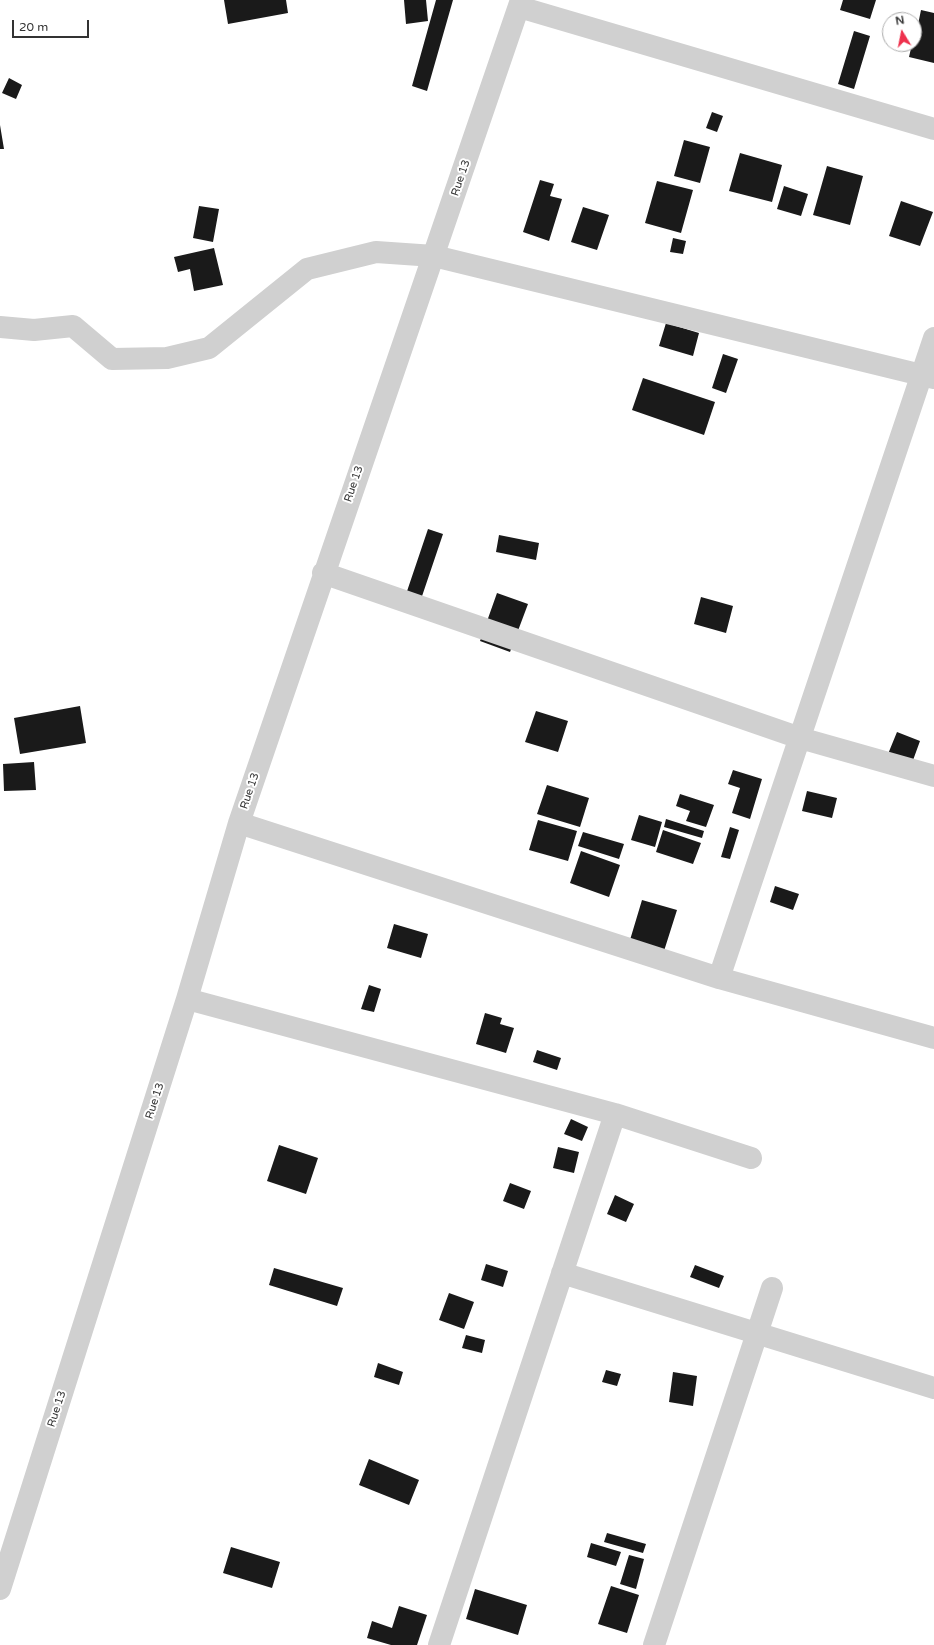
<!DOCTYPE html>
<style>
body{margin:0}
#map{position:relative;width:934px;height:1645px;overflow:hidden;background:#fff;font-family:"Varela Round",sans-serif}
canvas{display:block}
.north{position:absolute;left:882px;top:12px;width:40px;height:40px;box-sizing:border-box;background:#fff;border:1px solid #adadad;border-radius:50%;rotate:350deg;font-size:11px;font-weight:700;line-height:16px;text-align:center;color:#333}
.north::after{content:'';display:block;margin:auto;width:14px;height:18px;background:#ee314d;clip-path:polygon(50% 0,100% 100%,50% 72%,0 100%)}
.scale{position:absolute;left:12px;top:20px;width:77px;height:18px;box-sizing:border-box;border:2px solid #333;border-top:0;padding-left:5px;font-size:12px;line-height:14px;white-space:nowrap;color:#333;-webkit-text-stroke:3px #fff;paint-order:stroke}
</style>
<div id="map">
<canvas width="934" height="1645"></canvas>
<div class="north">N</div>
<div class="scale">20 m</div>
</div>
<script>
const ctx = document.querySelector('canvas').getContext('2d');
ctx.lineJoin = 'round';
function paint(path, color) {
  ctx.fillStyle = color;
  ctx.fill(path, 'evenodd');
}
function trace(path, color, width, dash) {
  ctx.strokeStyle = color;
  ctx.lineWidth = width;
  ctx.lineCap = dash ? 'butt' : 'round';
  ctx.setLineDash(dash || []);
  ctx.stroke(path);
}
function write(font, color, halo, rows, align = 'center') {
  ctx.font = font + ' "Varela Round",sans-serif';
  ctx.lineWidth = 4;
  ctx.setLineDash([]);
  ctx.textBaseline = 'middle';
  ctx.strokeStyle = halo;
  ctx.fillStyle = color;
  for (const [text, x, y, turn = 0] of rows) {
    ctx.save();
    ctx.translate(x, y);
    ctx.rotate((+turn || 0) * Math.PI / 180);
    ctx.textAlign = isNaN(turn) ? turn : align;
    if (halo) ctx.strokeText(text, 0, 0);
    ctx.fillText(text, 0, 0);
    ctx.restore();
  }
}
paint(new Path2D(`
 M224,0H286L288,13L228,24Z
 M404,0H426L428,21L406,24Z
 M436,0H453L427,91L412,86Z
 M843,0H876L870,19L840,10Z
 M921,10L934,13V63L909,57L912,44H914Z
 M854,31L870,36L854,89L838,84Z
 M9,78L22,85L16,99L2,93Z
 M712,112L723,116L717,132L706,128Z
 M0,125L4,149H0Z
 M684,140L710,147L700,183L674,176Z
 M740,153L782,165L772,202L729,191Z
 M827,166L863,176L850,225L813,215Z
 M540,180L554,184L550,196L562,199L549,241L523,232Z
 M657,181L693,190L681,233L645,223Z
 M784,186L808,194L801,216L777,209Z
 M901,201L933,212L920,246L889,236Z
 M199,206L219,209L213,242L193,238Z
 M583,207L609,215L597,250L571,242Z
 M673,238L686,241L683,254L670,252Z
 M214,248L223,285L194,291L190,269L178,272L174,257Z
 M666,323L699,333L693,356L659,346Z
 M723,354L738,359L726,393L712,388Z
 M643,378L715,402L704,435L632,410Z
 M428,529L443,534L416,614L401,609Z
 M499,535L539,543L536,560L496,552Z
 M497,593L528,604L510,652L480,641Z
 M701,597L733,606L726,633L694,624Z
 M80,706L86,743L20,754L14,718Z
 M536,711L568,721L558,752L525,742Z
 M897,732L920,741L912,763L888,754Z
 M34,762L36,790L4,791L3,764Z
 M733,770L762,779L750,819L732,813L740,788L728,784Z
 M547,785L589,798L580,827L537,814Z
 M807,791L837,798L832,818L802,811Z
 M680,794L714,805L706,827L686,821L690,811L676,806Z
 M639,815L662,822L655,847L631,840Z
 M666,819L704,831L702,838L664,827Z
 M538,820L577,831L568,861L529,850Z
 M730,827L739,830L730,859L721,857Z
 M663,830L701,843L693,864L656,852Z
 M583,832L624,844L619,859L578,846Z
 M581,851L620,865L609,897L570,883Z
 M775,886L799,894L793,910L770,902Z
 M642,900L677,910L664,951L630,940Z
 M394,924L428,934L421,958L387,948Z
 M369,985L381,989L374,1012L361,1009Z
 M485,1013L502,1018L500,1024L514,1028L506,1053L476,1044Z
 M537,1050L561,1058L557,1070L533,1062Z
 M571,1119L588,1127L582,1141L564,1134Z
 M279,1145L318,1158L306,1194L267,1181Z
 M558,1147L579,1152L574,1173L553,1168Z
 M510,1183L531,1191L524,1209L503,1201Z
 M615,1195L634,1204L626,1222L607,1214Z
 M486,1264L508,1271L503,1287L481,1280Z
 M695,1265L724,1276L719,1288L690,1277Z
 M274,1268L343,1288L337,1306L269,1285Z
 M449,1293L474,1302L464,1329L439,1320Z
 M466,1335L485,1340L482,1353L462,1348Z
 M378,1363L403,1372L399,1385L374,1377Z
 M606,1370L621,1374L617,1386L602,1382Z
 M673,1372L697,1376L693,1406L669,1402Z
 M369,1459L419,1480L409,1505L359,1485Z
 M607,1533L646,1544L643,1553L604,1542Z
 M591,1543L621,1552L616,1566L587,1557Z
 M231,1547L280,1562L272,1588L223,1573Z
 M629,1555L644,1559L636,1589L620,1584Z
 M611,1586L639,1595L627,1633L598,1624Z
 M475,1589L527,1605L518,1635L466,1619Z
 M399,1606L427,1615L417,1645H391L367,1638L372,1621L392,1628Z`), '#1a1a1a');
trace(new Path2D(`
 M519,7L934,129
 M0,327L34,330L73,326L112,359L167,358L209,348L307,269L376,252L434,256L934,378
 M323,573L800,738L934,776
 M239,823L719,978L934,1038
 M719,978L934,338
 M187,999L615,1114L751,1158
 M562,1273L934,1388
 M0,1589L187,999L239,823L521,0
 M439,1645L615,1114
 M654,1645L772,1288`), '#d0d0d0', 22);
write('11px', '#333', '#fff', [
 ["Rue 13",461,178,-71],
 ["Rue 13",354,484,-71],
 ["Rue 13",250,791,-71],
 ["Rue 13",155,1101,-72],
 ["Rue 13",57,1409,-72]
]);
</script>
